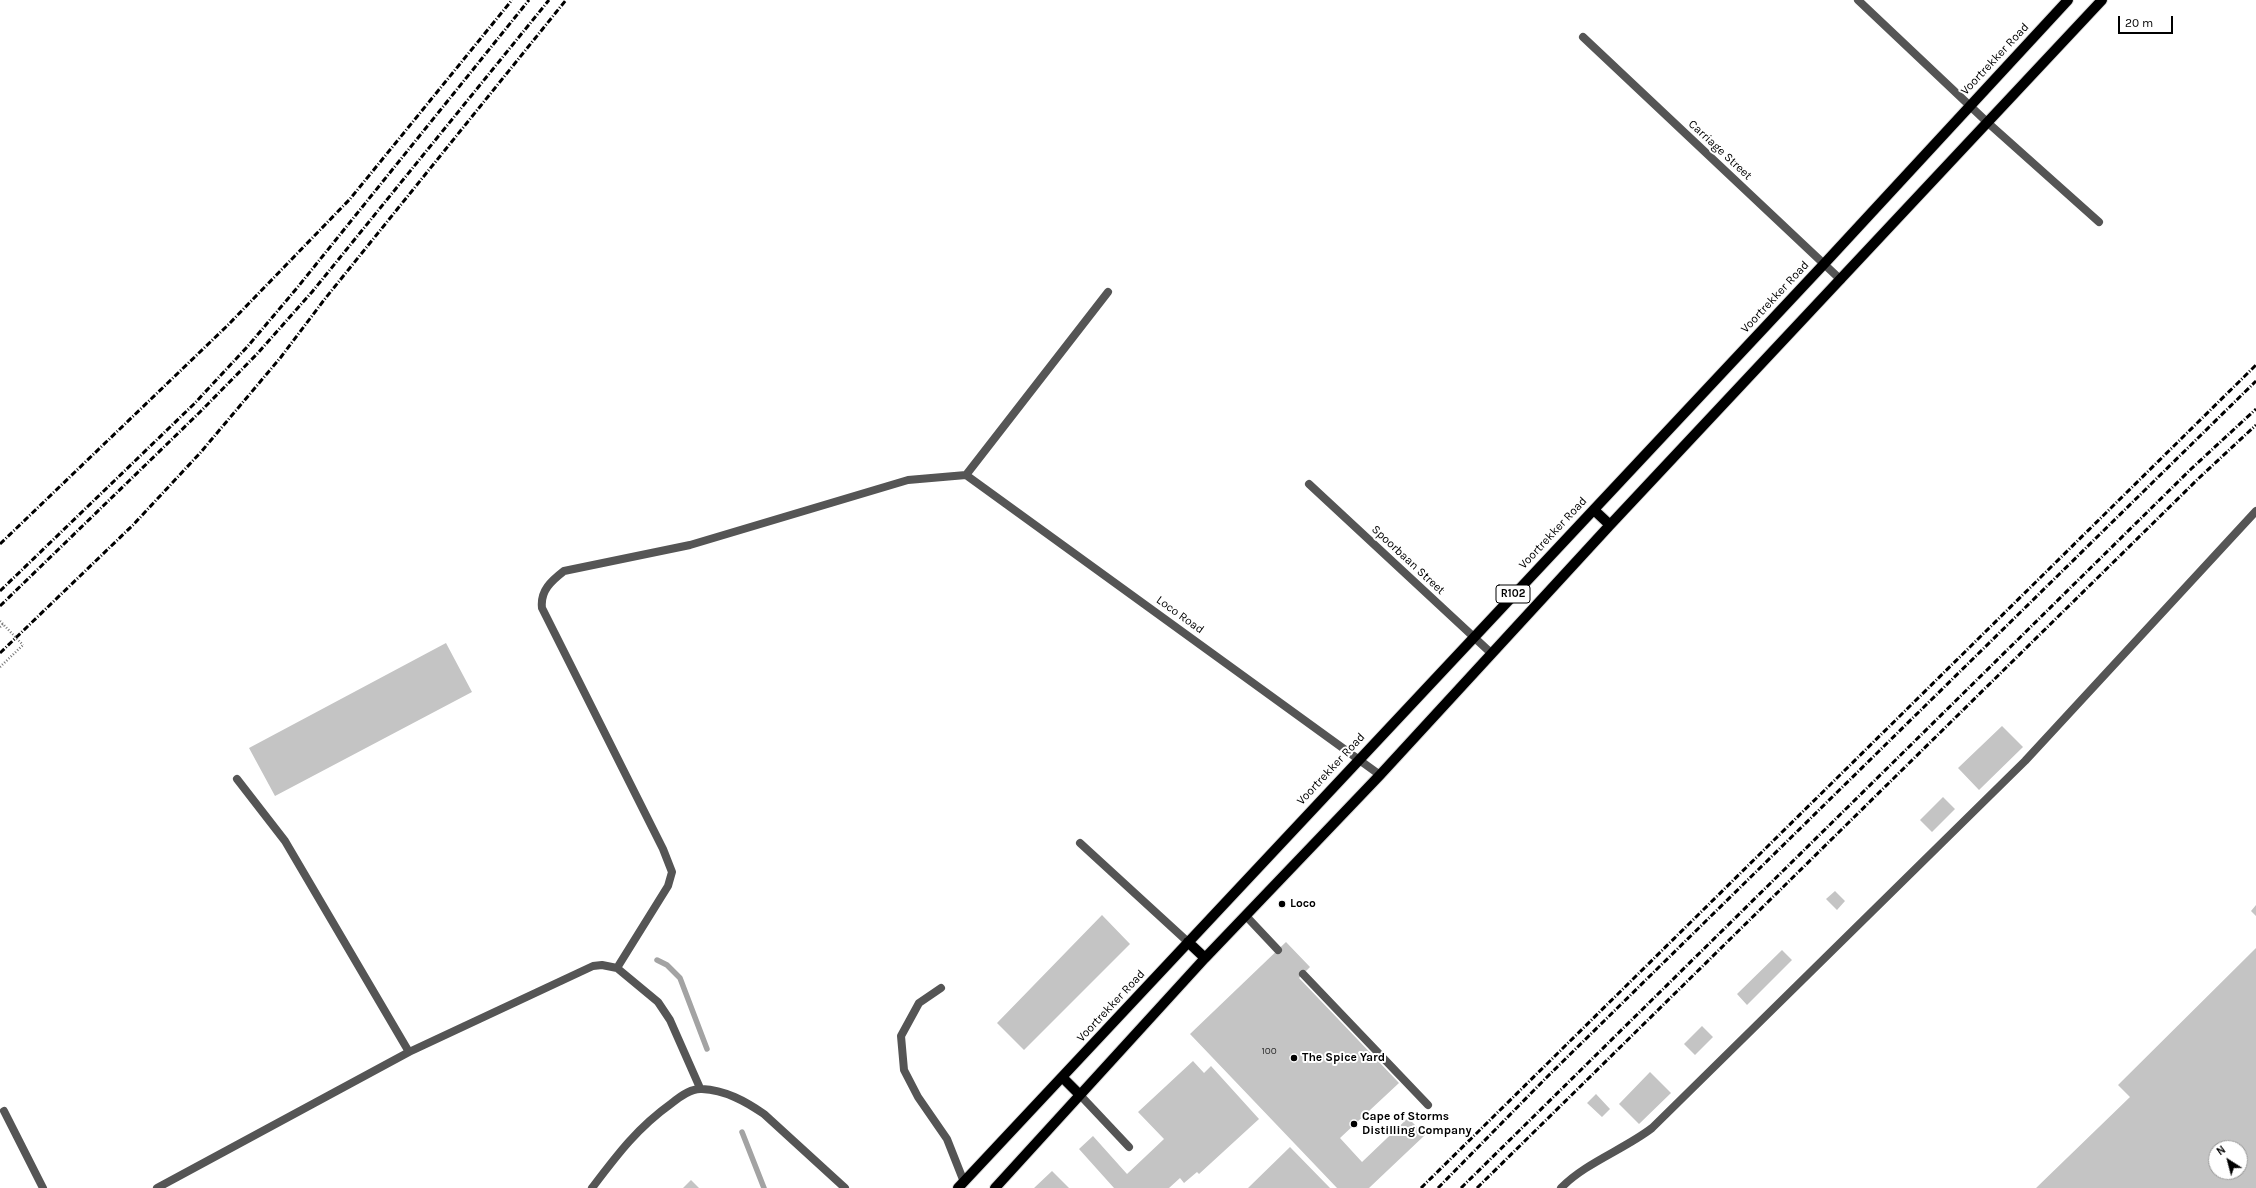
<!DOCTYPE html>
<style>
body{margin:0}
#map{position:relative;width:2256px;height:1188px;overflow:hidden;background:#fff;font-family:Karla,sans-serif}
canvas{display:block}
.north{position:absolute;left:2208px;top:1140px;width:40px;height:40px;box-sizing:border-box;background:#fff;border:1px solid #999;border-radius:50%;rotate:324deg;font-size:11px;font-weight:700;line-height:16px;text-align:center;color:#000}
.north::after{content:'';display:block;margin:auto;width:14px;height:18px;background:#000;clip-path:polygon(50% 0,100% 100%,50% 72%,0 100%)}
.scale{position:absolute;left:2118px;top:16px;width:55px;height:18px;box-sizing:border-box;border:2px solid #000;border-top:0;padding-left:5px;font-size:12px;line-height:14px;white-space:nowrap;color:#000;-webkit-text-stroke:3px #fff;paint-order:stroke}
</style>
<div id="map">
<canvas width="2256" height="1188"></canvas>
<div class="north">N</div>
<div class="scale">20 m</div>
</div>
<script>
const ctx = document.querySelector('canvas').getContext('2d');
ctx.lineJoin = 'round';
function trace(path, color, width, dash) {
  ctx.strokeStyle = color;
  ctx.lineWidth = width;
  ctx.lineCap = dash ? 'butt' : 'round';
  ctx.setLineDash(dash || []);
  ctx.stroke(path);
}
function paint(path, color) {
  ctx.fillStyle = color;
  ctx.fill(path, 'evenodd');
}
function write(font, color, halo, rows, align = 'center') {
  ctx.font = font + ' Karla,sans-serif';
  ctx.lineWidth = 4;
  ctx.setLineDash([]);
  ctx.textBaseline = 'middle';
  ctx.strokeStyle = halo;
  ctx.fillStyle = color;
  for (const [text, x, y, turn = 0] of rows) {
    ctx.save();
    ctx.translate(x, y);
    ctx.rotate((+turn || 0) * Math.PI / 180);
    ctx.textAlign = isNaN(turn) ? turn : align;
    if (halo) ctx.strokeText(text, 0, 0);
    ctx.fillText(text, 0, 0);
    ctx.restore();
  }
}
trace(new Path2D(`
 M657,960L667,965L680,978L707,1049
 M742,1132L764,1188`), '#a3a3a3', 5.5);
paint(new Path2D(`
 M446,643L472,692L275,796L249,748Z
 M2002,726L2023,747L1979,790L1958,768Z
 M1943,797L1955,809L1932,832L1920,820Z
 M1835,891L1845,901L1837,910L1826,899Z
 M2256,905V916L2251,911Z
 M1102,915L1130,944L1024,1050L997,1023Z
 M1286,942L1310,967L1299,978L1399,1083L1340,1138L1362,1162L1408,1118L1425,1135L1369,1188H1337L1190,1034Z
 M2256,948V1188H2036L2130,1097L2118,1085ZM2216,1148H2240V1172H2216Z
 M1782,950L1792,960L1747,1005L1737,994Z
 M1702,1026L1713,1037L1695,1055L1684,1044Z
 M1193,1061L1204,1073L1211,1066L1259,1119L1199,1174L1197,1172L1184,1183L1180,1178L1169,1188H1114L1079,1149L1093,1136L1127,1174L1164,1139L1138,1112Z
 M1650,1072L1671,1093L1639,1124L1619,1104Z
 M1596,1094L1610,1109L1602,1117L1587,1103Z
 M1290,1147L1330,1188H1248Z
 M1052,1171L1069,1188H1034Z
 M691,1180L699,1188H683Z`), '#c4c4c4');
const primary = new Path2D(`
 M1594,510L1610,525
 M1188,942L1205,958
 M1062,1077L1080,1095
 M958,1188L1824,264L2068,0
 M995,1188L1205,958L1380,775L1610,525L2102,0`);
trace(primary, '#dbdbdb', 12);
trace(new Path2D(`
 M0,627L3,624
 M0,667L23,645`), '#777', 2.5, [1, 2]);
trace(new Path2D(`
 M1858,0L1987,122L2099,222
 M1583,37L1841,280
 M966,475L1380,775
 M1309,484L1491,653
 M237,779L285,841L409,1052
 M1080,843L1188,942
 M1246,916L1278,950
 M617,968L668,886L672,872L663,849L542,608C540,591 551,581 564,571L690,545L908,480L966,475L1108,292
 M1303,974L1428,1105
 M941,988L919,1003L901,1036L904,1070L918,1097L947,1139L964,1182
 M1080,1095L1129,1147
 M4,1111L43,1188
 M157,1188L409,1052L593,966L602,965L617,968L658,1002L670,1020L700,1088
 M592,1188C617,1155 637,1128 672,1103C679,1097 692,1088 702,1089C725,1090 745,1101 764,1114L845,1188
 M1561,1188C1585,1163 1625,1149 1652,1128L2025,761L2256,511`), '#555', 8);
trace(primary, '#000', 10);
trace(new Path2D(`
 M0,544L227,326L350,199L512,0
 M0,591L194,404L248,346L297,288L529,0
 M0,606L200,412L257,354L312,292L549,0
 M0,653L133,525L201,452L281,357L324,300L566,0
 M1421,1188L2256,365
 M1438,1188L1546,1078L2256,381
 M1461,1188L2191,469L2256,409
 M1477,1188L2199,478L2256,425`), '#000', 3, [6, 2, 1, 2]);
trace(new Path2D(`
 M0,621L23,645`), '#777', 2.5, [1, 2]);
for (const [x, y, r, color] of [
 [1282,904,4,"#000"],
 [1294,1058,4,"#000"],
 [1354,1124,4,"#000"]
]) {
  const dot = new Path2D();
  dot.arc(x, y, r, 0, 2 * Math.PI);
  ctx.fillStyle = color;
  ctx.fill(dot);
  trace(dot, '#fff', 1.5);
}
write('10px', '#313131', null, [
 ["100",1269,1051]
]);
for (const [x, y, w] of [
 [1513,594,34]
]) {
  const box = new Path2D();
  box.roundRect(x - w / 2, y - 9, w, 18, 3);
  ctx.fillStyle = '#fff';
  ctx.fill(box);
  trace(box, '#000', 1);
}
write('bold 11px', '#000', null, [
 ["R102",1513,594]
]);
write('12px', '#000', '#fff', [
 ["Voortrekker Road",1995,59,-47],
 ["Carriage Street",1720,150,43],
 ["Voortrekker Road",1775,297,-47],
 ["Voortrekker Road",1553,533,-47],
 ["Spoorbaan Street",1408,560,43],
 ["Loco Road",1180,615,36],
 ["Voortrekker Road",1331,769,-47],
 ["Voortrekker Road",1111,1006,-47]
]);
write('bold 12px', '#000', '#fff', [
 ["Loco",1290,904],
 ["The Spice Yard",1302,1058],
 ["Cape of Storms",1362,1117],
 ["Distilling Company",1362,1131]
], 'left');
</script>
